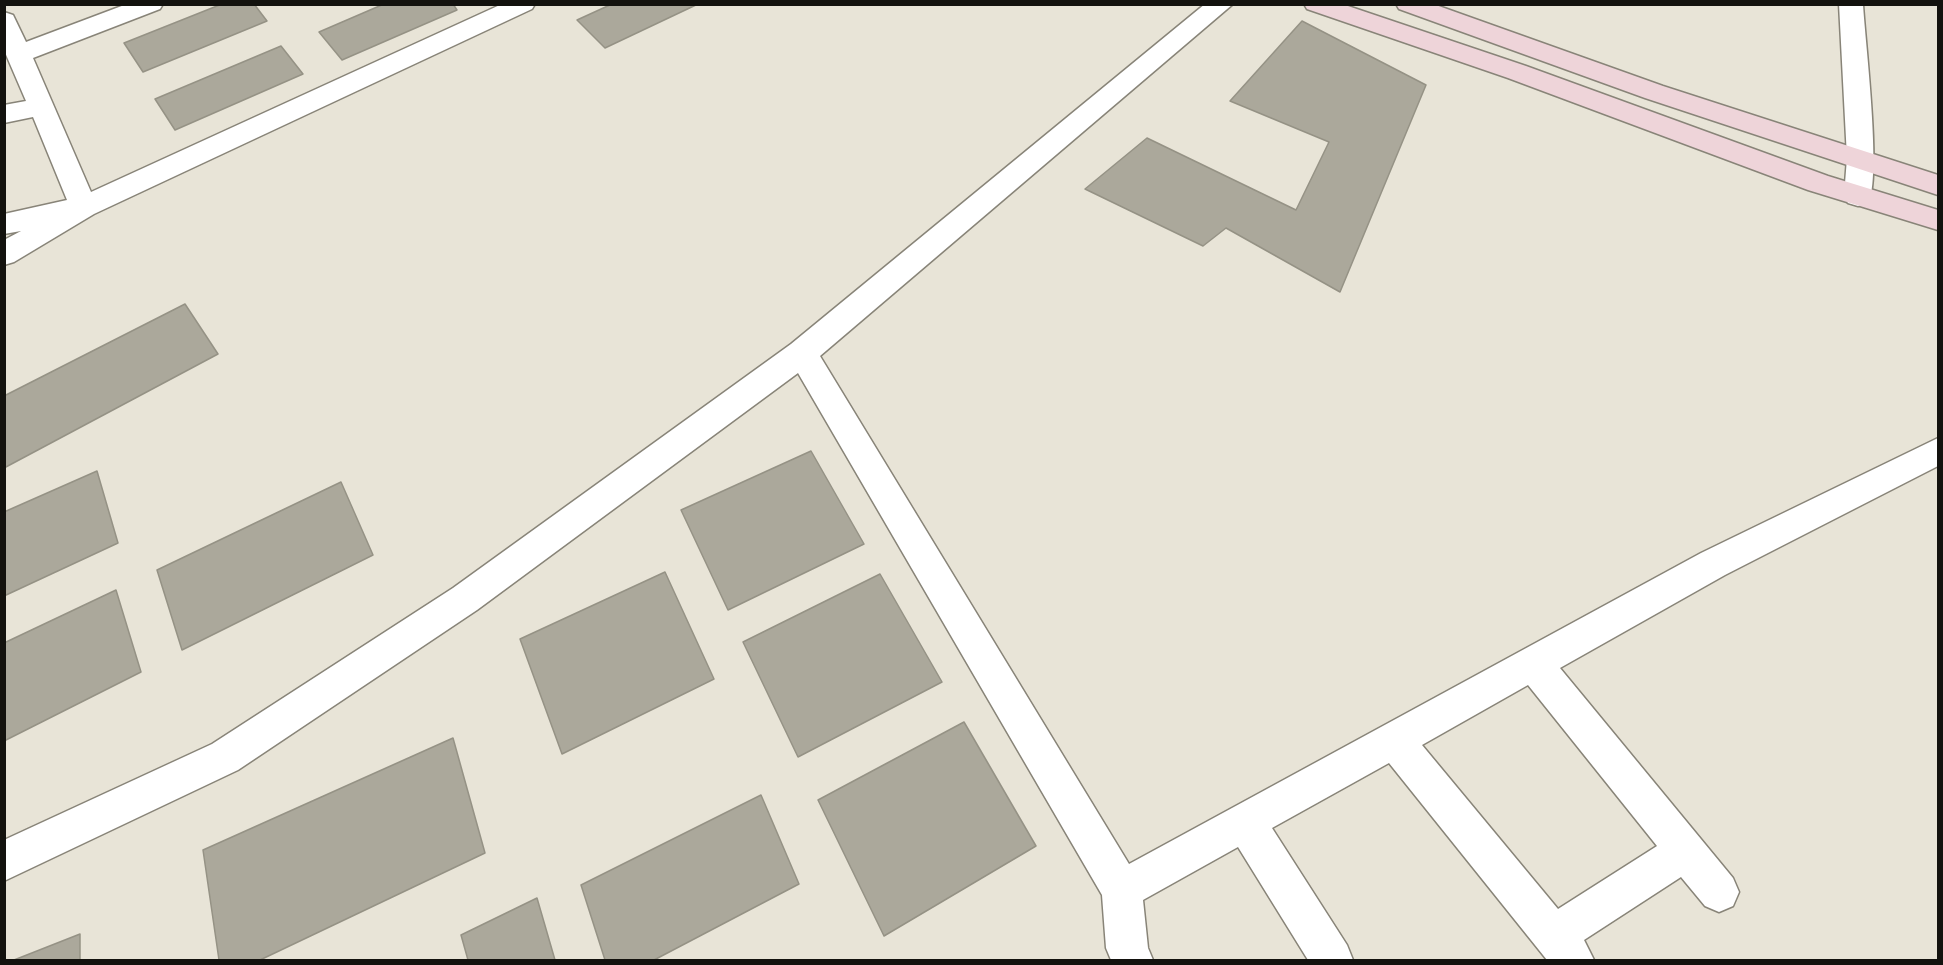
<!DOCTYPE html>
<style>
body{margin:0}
#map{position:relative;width:1943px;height:965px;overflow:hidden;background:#e8e4d7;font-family:Barlow,sans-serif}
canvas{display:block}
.frame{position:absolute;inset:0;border:6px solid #13120e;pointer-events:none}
</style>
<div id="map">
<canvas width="1943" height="965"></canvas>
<div class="frame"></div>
</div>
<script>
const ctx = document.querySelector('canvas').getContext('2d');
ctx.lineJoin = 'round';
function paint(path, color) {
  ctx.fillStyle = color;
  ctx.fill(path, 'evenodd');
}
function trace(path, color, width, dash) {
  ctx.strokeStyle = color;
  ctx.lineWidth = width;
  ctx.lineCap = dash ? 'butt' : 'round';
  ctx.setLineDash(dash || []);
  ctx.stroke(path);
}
const building = new Path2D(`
 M222,4H254L267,21L143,72L124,43Z
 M384,4H453L457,10L342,60L319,32Z
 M612,4H698L605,48L577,20Z
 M1302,21L1426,85L1340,292L1226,228L1203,246L1085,189L1147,138L1296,210L1329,142L1230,101Z
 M281,46L303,74L175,130L155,99Z
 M185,304L218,354L4,468V396Z
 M811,451L864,544L728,610L681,510Z
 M97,471L118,543L4,596V512Z
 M341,482L373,555L182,650L157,570Z
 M665,572L714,679L562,754L520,639Z
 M880,574L942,682L798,757L743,642Z
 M116,590L141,672L4,741V643Z
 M964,722L1036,846L884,936L818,800Z
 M453,738L485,853L260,960H219L203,850Z
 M761,795L799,884L654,960H605L581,885Z
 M537,898L555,960H468L461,935Z
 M80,934V960H14Z`);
paint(building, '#aba89b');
trace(building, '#959285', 1.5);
const minor = new Path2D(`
 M127,4H163L160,9L33,58L91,192L502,4H535L532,9L94,214L14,262L4,265V240L21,231L4,234V214L67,200L33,117L4,123V105L26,101L4,50V12L13,15L26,42Z
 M1205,4H1233L820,356L1129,864L1701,553L1938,438V466L1725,575L1560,668L1733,878L1739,892L1733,906L1719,912L1705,906L1681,877L1584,940L1594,960H1547L1389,763L1272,828L1347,945L1353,960H1308L1238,847L1143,900L1148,948L1153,960H1111L1106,948L1102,895L798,373L477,610L238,770L4,881V840L212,744L453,588L791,344ZM1528,685L1657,846L1558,909L1422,745Z`);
const tertiary = new Path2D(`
 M1839,4H1863C1865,40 1882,179 1868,203L1858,206L1848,203L1844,196L1847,158Z`);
const secondary = new Path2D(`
 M1304,4H1342L1526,66L1828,176L1938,210V230L1808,190L1508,78L1307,9Z
 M1396,4H1433L1663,86L1938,175V195L1645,98L1399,9Z`);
trace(minor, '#888478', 3);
trace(tertiary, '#888478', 3);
trace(secondary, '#888478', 3);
paint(minor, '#fff');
paint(tertiary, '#fff');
paint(secondary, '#eed4d9');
</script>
